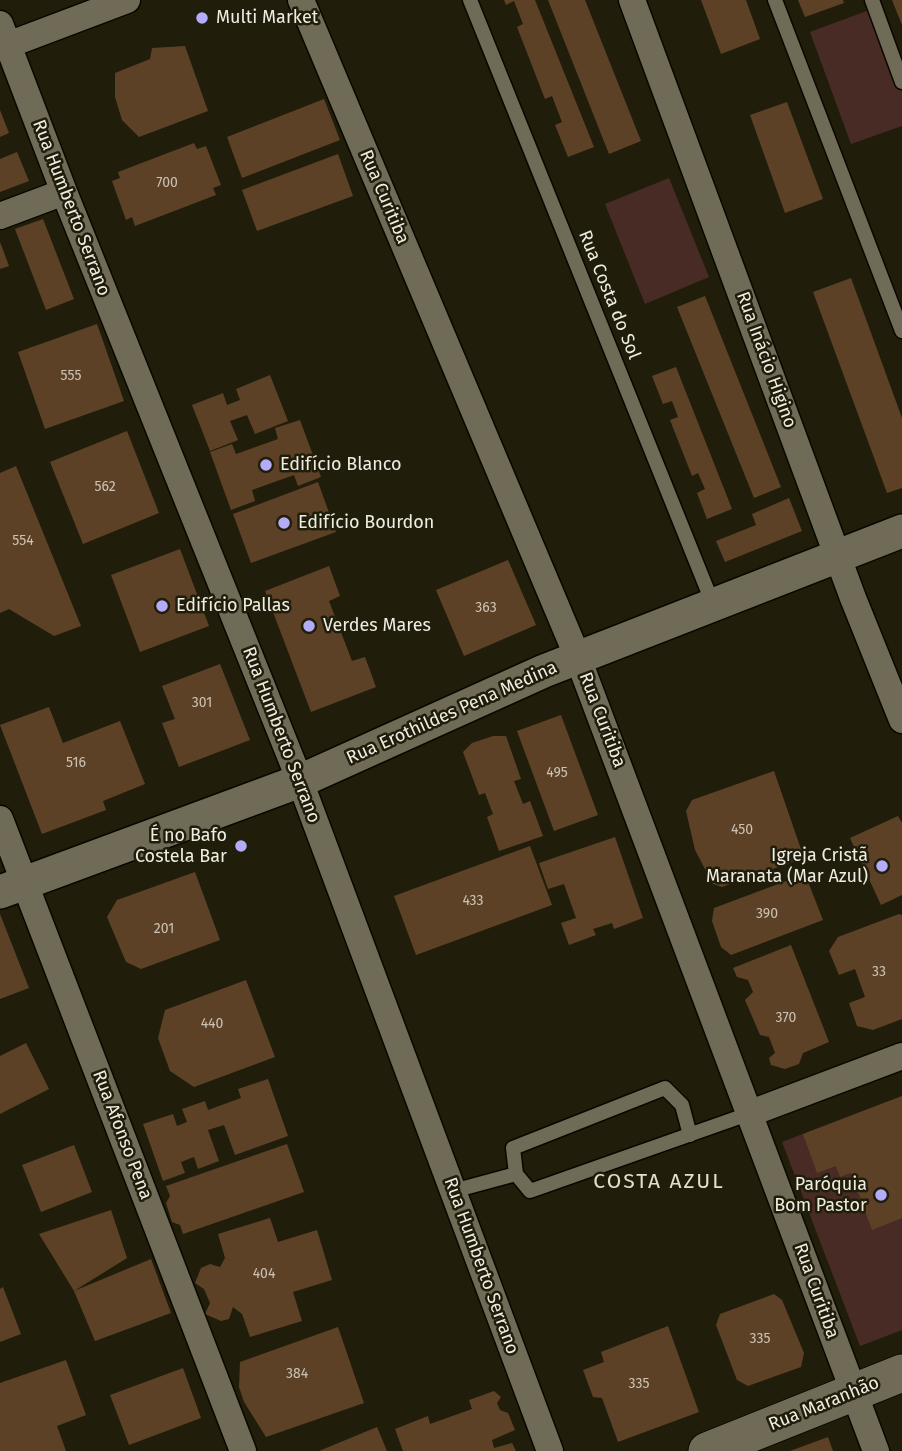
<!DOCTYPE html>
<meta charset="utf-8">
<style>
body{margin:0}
canvas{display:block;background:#201d0b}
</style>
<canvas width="902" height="1451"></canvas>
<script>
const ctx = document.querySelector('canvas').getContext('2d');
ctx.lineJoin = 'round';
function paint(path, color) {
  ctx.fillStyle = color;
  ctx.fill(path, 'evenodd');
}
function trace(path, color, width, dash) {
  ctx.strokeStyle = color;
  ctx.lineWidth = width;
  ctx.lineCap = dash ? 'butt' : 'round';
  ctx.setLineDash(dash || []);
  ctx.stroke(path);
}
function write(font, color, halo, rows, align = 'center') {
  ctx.font = font + ' "Fira Sans",sans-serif';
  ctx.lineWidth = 5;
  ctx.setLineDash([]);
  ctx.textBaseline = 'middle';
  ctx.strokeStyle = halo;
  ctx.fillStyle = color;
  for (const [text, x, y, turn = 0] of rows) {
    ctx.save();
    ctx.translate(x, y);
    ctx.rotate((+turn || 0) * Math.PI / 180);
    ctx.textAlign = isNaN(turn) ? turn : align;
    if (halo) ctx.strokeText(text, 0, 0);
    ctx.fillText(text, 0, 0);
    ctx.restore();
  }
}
paint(new Path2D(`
 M872,9L902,89V126L851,144L810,32Z
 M669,178L709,277L645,304L605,204Z
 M902,1096V1330L860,1346L782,1142Z`), '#492b25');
paint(new Path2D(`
 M504,0H535L594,147L568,157L555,125L562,122L552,96L545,99L517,27L523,24L514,1L506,5Z
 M548,0H585L641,141L609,154Z
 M701,0H746L760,39L721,54Z
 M798,0H843L844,3L805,17Z
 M892,0H902V25Z
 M185,46L208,111L139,137L122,120L115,97V73L150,59L152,48Z
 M324,99L340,140L242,178L227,137Z
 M787,102L823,199L785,213L750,115Z
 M0,110L9,133L0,137Z
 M194,143L197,149L206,146L221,185L213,188L216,195L135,226L132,217L126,220L112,181L120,178L118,172Z
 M17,152L29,181L0,192V159Z
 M338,154L353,196L257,231L242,190Z
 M43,219L74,299L46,310L15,229Z
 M0,242L9,266L0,269Z
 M851,278L902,418V488L887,493L813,292Z
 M705,296L781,487L754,498L677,307Z
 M97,324L124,401L45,429L18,352Z
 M676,367L732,509L707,519L697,493L705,489L698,473L692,476L670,420L678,417L672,401L663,404L652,376Z
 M270,375L288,421L255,434L247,415L230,421L238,440L210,451L192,405L223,393L227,405L240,400L236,389Z
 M300,420L321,477L298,486L294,475L252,490L255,501L231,510L210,452L232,444L236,454L278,439L275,428Z
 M127,431L159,513L83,544L50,462Z
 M16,466L81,626L54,636L9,609L0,613V473Z
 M318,482L336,532L251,563L233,514Z
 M789,498L802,531L725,562L716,541L756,525L752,514Z
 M180,549L209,626L140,652L111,575Z
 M508,560L536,625L464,656L436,590Z
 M329,566L340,596L329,601L352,661L365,657L376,687L311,712L265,591Z
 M220,664L250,740L179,767L162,723L175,719L162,686Z
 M49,707L63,743L120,721L145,784L103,801L106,810L42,834L0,725Z
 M561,715L598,815L554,831L517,731Z
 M493,736H506L521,779L514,781L523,804L530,801L543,836L499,851L487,817L493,814L485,793L479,795L463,752L472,743Z
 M774,771L804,858L722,887L713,884L695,850L686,811L692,800Z
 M898,816L902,823V895L881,905L850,838Z
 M615,837L643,918L614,929L612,923L593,929L596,935L569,945L561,923L576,918L564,884L548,889L539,863Z
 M530,846L552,905L416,955L394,896Z
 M195,872L220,940L141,969L126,962L107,917L117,900Z
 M805,874L823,920L731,955L721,947L712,921L714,908Z
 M0,914L29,988L0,999Z
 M899,914L902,915V1019L873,1030L857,1026L849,1003L865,997L855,969L839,975L829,951L838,937Z
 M791,945L829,1042L803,1053L799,1064L785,1069L771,1065L769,1058L775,1053L769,1037L760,1035L745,1000L753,992L748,980L737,977L733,968Z
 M246,980L275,1057L194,1087L170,1071L158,1038L165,1010Z
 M26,1043L49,1089L0,1114V1056Z
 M268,1079L288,1136L235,1155L224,1125L208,1130L219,1161L198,1169L194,1157L181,1162L185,1173L163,1181L143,1124L173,1114L177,1126L187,1122L182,1109L205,1101L208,1110L241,1098L238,1089Z
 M902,1096V1218L872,1230L851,1173L840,1177L836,1166L817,1173L803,1134Z
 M287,1144L304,1192L183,1234L180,1225L172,1222L166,1203L170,1196L166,1186Z
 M74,1145L92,1192L41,1212L22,1165Z
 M111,1210L127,1258L74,1291L39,1234Z
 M270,1218L278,1242L317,1230L332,1280L293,1292L302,1321L250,1337L242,1314L233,1307L229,1319L221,1321L205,1314L210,1303L204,1289L195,1283L201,1268L210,1264L220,1267L225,1258L218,1234Z
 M151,1259L171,1313L95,1341L74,1291Z
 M3,1287L21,1334L0,1342V1289Z
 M774,1294L782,1300L804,1353L801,1367L748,1386L737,1380L716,1325L720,1314Z
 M668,1326L699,1412L618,1442L602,1398L593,1397L583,1370L604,1362L601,1352Z
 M338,1327L364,1403L266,1437L244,1402L239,1387L240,1362Z
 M66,1360L86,1415L57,1426L66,1451H0V1383Z
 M183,1368L201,1418L129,1445L110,1395Z
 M494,1391L501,1397L497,1403L500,1410L508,1413L515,1430L492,1440L494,1448L512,1443L516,1451H403L395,1429L428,1416L430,1424L472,1409L469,1400Z
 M377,1427L387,1451H319Z
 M828,1437L833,1451H790Z`), '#5d4126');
const service = new Path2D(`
 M470,0L713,604
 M775,0L902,331
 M872,0L902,82
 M516,1174L513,1148L665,1088L682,1105L690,1135
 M453,1191L516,1174L530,1191L751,1113`);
const minor = new Path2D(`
 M301,0L578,658L876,1451
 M632,0L853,598L902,720
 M0,24L64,192L300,781L550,1451
 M0,48L127,0
 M0,216L64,192
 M0,819L243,1451
 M751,1113L902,1056`);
const tertiary = new Path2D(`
 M0,892L300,781L544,671L902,531`);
const secondary = new Path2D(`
 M707,1451L902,1373`);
trace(service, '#0a0700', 17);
trace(minor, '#0a0700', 29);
trace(tertiary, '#0a0700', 36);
trace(secondary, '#0a0700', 39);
trace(service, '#6f6b57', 14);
trace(minor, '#6f6b57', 26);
trace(tertiary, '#6f6b57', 33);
trace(secondary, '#6f6b57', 37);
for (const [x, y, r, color] of [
 [202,18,7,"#b4acf9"],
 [266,465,7,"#b4acf9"],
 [284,523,7,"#b4acf9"],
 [162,606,7,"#b4acf9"],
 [309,626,7,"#b4acf9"],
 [241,846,7,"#b4acf9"],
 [882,866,7,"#b4acf9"],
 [881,1195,7,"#b4acf9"]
]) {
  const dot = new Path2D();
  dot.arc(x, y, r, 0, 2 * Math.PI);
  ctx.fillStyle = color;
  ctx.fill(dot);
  trace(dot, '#201d0b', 2.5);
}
write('14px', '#cac2b3', null, [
 ["700",167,183],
 ["555",71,376],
 ["562",105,487],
 ["554",23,541],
 ["363",486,608],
 ["301",202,703],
 ["516",76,763],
 ["495",557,773],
 ["450",742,830],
 ["433",473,901],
 ["390",767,914],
 ["201",164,929],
 ["33",879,972],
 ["370",786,1018],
 ["440",212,1024],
 ["404",264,1274],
 ["335",760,1339],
 ["384",297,1374],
 ["335",639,1384]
]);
write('18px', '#efede2', '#201d0b', [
 ["Multi Market",216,18],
 ["Edifício Blanco",280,465],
 ["Edifício Bourdon",298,523],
 ["Edifício Pallas",176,606],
 ["Verdes Mares",323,626],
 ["É no Bafo",227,836,"right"],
 ["Costela Bar",227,857,"right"],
 ["Igreja Cristã",868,856,"right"],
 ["Maranata (Mar Azul)",868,877,"right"],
 ["Paróquia",867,1185,"right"],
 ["Bom Pastor",867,1206,"right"]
], 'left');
write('18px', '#efede2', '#201d0b', [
 ["Rua Curitiba",384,197,67],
 ["Rua Humberto Serrano",71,208,69],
 ["Rua Costa do Sol",609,295,68],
 ["Rua Inácio Higino",766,360,70],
 ["Rua Erothildes Pena Medina",452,713,-24],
 ["Rua Curitiba",602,720,69],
 ["Rua Humberto Serrano",281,735,69],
 ["Rua Afonso Pena",122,1135,69],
 ["Rua Humberto Serrano",481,1266,70],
 ["Rua Curitiba",816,1291,70],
 ["Rua Maranhão",824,1404,-22]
]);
ctx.letterSpacing = '2px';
write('21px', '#e3e0c9', '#201d0b', [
 ["COSTA AZUL",659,1182]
]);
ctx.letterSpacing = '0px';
</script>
